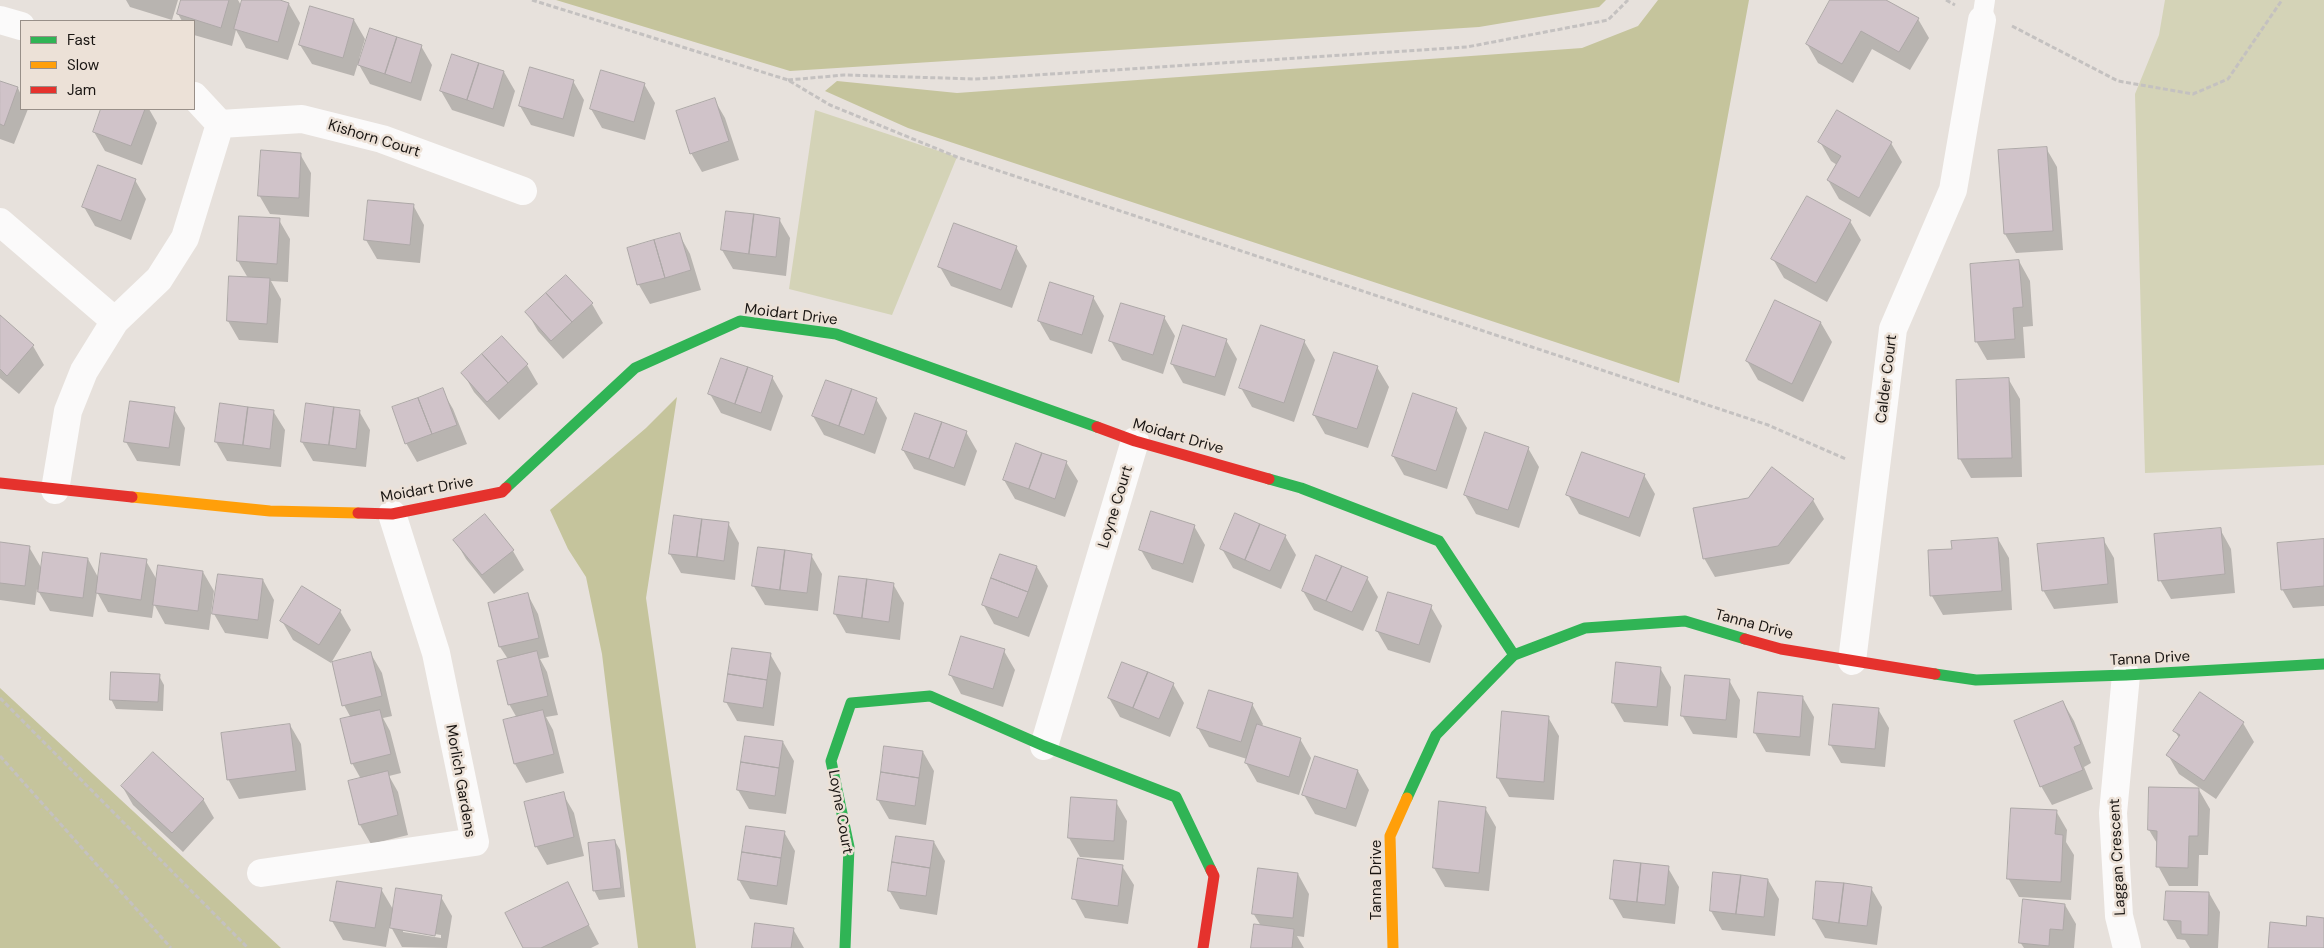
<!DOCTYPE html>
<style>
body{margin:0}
#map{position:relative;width:2324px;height:948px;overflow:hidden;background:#e7e1dc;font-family:"DM Sans",sans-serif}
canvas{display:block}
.legend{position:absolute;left:20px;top:20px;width:175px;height:90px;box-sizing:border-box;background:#ece1d7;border:1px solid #988f88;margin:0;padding:6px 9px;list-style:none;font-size:15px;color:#191512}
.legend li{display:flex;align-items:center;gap:10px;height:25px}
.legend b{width:25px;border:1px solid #988f88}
</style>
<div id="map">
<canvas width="2324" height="948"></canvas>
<ul class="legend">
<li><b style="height:6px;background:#30b455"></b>Fast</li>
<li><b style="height:6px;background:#ff9f0a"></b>Slow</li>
<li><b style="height:6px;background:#e5322d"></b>Jam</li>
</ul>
</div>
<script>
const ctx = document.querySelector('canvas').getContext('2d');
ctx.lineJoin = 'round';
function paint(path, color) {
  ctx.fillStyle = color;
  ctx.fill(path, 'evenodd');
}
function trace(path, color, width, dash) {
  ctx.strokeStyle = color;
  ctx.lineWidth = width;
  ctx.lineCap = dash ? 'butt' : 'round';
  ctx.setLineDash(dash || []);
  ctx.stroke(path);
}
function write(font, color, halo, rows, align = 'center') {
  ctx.font = font + ' "DM Sans",sans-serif';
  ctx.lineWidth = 5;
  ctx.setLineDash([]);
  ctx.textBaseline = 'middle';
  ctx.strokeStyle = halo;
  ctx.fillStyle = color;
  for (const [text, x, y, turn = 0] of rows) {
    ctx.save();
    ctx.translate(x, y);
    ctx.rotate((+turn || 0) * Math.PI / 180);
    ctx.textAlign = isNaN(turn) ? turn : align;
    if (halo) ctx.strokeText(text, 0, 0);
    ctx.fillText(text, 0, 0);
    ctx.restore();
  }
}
paint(new Path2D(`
 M2165,0H2324V465L2145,473L2135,94L2159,35Z
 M815,110L957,157L892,315L789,289Z`), '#d4d3b7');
paint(new Path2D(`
 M556,0H1606L1599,7L1479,27L790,71Z
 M1658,0H1749L1679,383L908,128L825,91L837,81L957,93L1582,48L1638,26Z
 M677,397L646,598L696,948H638L602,654L586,577L568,549L550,510L646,428Z
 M0,688L281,948H0Z`), '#c5c49c');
paint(new Path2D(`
 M126,0H178L172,20L130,7Z
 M182,0H238L242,7L244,0H276L289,4L300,23L288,60L246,48L236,30L232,46L194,35V21H182L178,14Z
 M1832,0H1883L1918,19L1929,38L1910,70L1872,49L1853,83L1818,63L1807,44Z
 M354,20L365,39L359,59L421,46L432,65L421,101L370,84L358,63L354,76L312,64L300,45Z
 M504,72L515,91L504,127L452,110L441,91Z
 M573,81L584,100L574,137L531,125L520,106Z
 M0,82L18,88L21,95V109H28L14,144L0,139Z
 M644,84L655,103L645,140L602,128L591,109Z
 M714,99L725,118L739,160L702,172L691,153Z
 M103,109H149L157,123L142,165L105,151L94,132Z
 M1820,142L1891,143L1902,162L1870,217L1839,199L1828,180L1837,165L1831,161Z
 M2046,148L2057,167L2063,250L2016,253L2005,234Z
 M300,154L311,173L309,217L270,214L259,195Z
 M135,180L146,199L131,240L95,226L84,207Z
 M413,205L424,225L420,263L377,259L366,240Z
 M241,217L279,220L290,239L288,282L271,281L281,299L278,343L239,340L228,321L248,278L238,261Z
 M779,219L790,238L786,276L733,269L722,250Z
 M1850,221L1861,240L1827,302L1784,278L1773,259Z
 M679,234L690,254L701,290L650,304L639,285L628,248Z
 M1016,247L1027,266L1012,308L951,286L940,267Z
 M2019,261L2030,281L2033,326L2023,327L2025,358L1987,360L1976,341Z
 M1093,297L1104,316L1092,354L1050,340L1039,321Z
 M1775,302L1821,323L1832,342L1803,402L1758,380L1747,361Z
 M592,304L603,323L563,359L538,331L527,312Z
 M0,317L33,346L44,365L19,394L0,378Z
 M1164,317L1175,336L1163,374L1122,360L1111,341Z
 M502,337L527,365L538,384L499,420L474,392L463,373Z
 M1226,340L1237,359L1225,396L1183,383L1172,364Z
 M1304,341L1315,360L1294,422L1252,407L1241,388Z
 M1377,367L1389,387L1368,448L1325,434L1314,415Z
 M772,377L783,396L771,431L721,413L710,394Z
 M2009,380L2020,399L2022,477L1971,478L1960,459L1957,381Z
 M442,390L453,409L467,444L417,462L406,443Z
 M876,399L887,418L875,454L824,435L813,416Z
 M174,409L185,428L180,466L137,461L126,442Z
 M1456,409L1467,428L1447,489L1404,475L1393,456Z
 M273,411L285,430L281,467L227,461L216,442Z
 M359,411L370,430L366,467L313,461L302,442Z
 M966,432L977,451L965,486L914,469L903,450Z
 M1528,448L1539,467L1519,528L1476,514L1465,495Z
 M1066,462L1078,481L1065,517L1015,499L1004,480Z
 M1644,475L1655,494L1640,537L1579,514L1568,495Z
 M1813,500L1824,519L1789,564L1715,577L1704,558Z
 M728,523L739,543L735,580L681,573L670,554Z
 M1194,526L1205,545L1193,583L1152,569L1141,550Z
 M2220,529L2231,549L2235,593L2171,599L2160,580Z
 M1285,536L1296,555L1281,589L1233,568L1222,549Z
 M1998,539L2009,558L2012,610L1943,615L1932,596L1953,550Z
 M2103,539L2114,558L2118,603L2054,609L2043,590Z
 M455,540L513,551L524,570L494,594L466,559Z
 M2324,540V606L2293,608L2282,589Z
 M0,543L29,547L42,569L88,559L99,579L146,561L157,580L203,572L214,591L209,630L165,624L154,604L152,618L108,612L97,592L93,617L50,611L37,589L35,605L0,600Z
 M811,555L822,574L818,611L765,605L753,585Z
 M1001,555L1037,567L1048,586L1029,637L994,624L983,604Z
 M840,577L893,584L904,603L900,640L846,633L835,614Z
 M1367,578L1378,597L1363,631L1314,610L1303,591Z
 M263,580L274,600L268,639L225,633L214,614Z
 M528,595L538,614L549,657L540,659L547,672L558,715L546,717L553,730L564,773L526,783L515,764L517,718L509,704L508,659L500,647L490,604Z
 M1431,607L1442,626L1430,663L1388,650L1377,631Z
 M340,611L351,630L331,663L293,640L282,621Z
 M1004,651L1015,670L1003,707L961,694L950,674Z
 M371,654L382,673L392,716L383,718L390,731L401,773L389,776L398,792L408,835L371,844L360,825L349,782L361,779L352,763L351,718L344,705Z
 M770,654L781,673L774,726L737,721L726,702Z
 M1660,668L1671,687L1668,726L1624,722L1613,703Z
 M159,676L164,685L163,711L116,709L111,699Z
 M1729,680L1740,700L1737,738L1693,734L1682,715Z
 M1173,684L1184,703L1170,737L1120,717L1109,698Z
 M1803,698L1814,717L1810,756L1766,752L1755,733Z
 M2063,702L2074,721L2091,763L2084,767L2093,789L2052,805L2041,786Z
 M1252,704L1263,724L1262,726L1300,739L1311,758L1299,795L1257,782L1246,763L1247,759L1209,747L1198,728Z
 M1878,709L1889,728L1885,767L1841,763L1830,744Z
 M1548,717L1559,736L1554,800L1509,797L1498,778Z
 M2243,723L2254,742L2216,799L2179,774L2168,755L2179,738L2175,731Z
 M290,725L301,744L306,790L239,799L228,779Z
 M783,742L794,761L786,814L749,809L738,790Z
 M923,752L934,771L926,825L889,819L878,800Z
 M1358,771L1369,790L1356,827L1315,814L1304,795Z
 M122,786L203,799L214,818L183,852L133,805Z
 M2199,790L2210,809L2208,855H2199L2198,886H2169L2158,866V845L2149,830Z
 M563,794L574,813L584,856L547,865L536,846Z
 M1116,802L1127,821L1124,860L1080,857L1069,838Z
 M1485,808L1496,827L1489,891L1445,887L1434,868Z
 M2056,811L2067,830L2066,842L2074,855L2071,900L2019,897L2008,878Z
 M747,828L784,832L795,851L787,905L750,899L739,880Z
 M615,841L620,850L625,897L599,900L594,890Z
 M934,842L945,861L937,915L900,909L889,890Z
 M1122,866L1134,885L1128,924L1085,918L1074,898Z
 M1668,868L1679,887L1675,924L1623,918L1612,899Z
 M1298,874L1309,894L1304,937L1297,936L1304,948H1252L1261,926L1253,913Z
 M1768,880L1779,899L1775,936L1722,930L1711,911Z
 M1817,882L1871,888L1882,907L1877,945L1825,938L1814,919Z
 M567,884L599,944L591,948H524Z
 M381,889L394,911L441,897L452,916L447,948L402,947L390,925L386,947L343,940L332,921ZM403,929L441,935V938L403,932Z
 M2167,892L2209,893L2220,912L2218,948H2190L2185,940L2177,939L2166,920Z
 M2065,905L2076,924L2074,948H2024L2020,942Z
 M793,929L804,948H753Z`), '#0003');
const building = new Path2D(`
 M181,0H229L221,28L177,14Z
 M242,0H280L289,3L278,42L234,29Z
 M1830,0H1886L1919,18L1899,52L1861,31L1842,64L1806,44Z
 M310,6L354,19L343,58L299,45Z
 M370,28L397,37L385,74L358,65Z
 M397,37L422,45L411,83L385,74Z
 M452,54L479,63L467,100L440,91Z
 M479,63L504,71L493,109L467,100Z
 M530,67L574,80L563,119L519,106Z
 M601,70L645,83L634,122L590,109Z
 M0,81L18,87L4,126L0,124Z
 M715,98L729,141L690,154L676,111Z
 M101,109H145L131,146L93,132Z
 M1837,110L1892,142L1859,198L1827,180L1841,156L1818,142Z
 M2047,147L2053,231L2004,234L1998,150Z
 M261,150L301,153L299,198L258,196Z
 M98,165L136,179L121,221L82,207Z
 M1807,196L1851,220L1816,283L1771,259Z
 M368,200L414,204L410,245L364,240Z
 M726,211L754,214L749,254L721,250Z
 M754,214L780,218L776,257L749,254Z
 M239,216L280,218L277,264L237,261Z
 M954,223L1017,246L1001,290L938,267Z
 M680,233L691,270L665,278L654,240Z
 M654,240L665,278L637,285L627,248Z
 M2019,260L2023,307L2013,308L2015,339L1975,342L1970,264Z
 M566,275L593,303L572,322L546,293Z
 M229,276L270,278L267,324L227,321Z
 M1050,282L1094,296L1082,335L1038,321Z
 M546,293L572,322L551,341L525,312Z
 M1775,300L1821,322L1792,384L1746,361Z
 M1121,303L1165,316L1153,355L1109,341Z
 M0,315L34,345L7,376L0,369Z
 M1183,325L1227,339L1215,377L1171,364Z
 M1261,325L1305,340L1284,403L1239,388Z
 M502,336L528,364L508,383L482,354Z
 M1334,352L1378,366L1357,429L1313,415Z
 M482,354L508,383L487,402L461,373Z
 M721,358L748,367L735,404L708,394Z
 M748,367L773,376L761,413L735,404Z
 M2009,378L2012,458L1958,459L1956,380Z
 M826,380L852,389L839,426L812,416Z
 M443,388L457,425L432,434L418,398Z
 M852,389L877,398L864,435L839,426Z
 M1413,393L1457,408L1436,471L1392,456Z
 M418,398L432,434L405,444L392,407Z
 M130,401L175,407L169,448L124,442Z
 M220,403L248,407L243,445L215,442Z
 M306,403L334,407L329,445L301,442Z
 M248,407L274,410L270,449L243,445Z
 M334,407L360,410L356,449L329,445Z
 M915,413L942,422L929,459L902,450Z
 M942,422L967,431L954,468L929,459Z
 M1485,432L1529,447L1508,510L1464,495Z
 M1016,443L1042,453L1029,489L1003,480Z
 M1582,452L1645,474L1629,518L1566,495Z
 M1042,453L1067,461L1055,499L1029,489Z
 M1772,467L1814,499L1778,546L1703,559L1693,508L1748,498Z
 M1151,511L1195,525L1183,564L1139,550Z
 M1235,513L1260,524L1245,560L1220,549Z
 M485,514L514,550L482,575L453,540Z
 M674,515L702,519L697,557L669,554Z
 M702,519L729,522L724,561L697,557Z
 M1260,524L1286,535L1270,571L1245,560Z
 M2221,528L2225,574L2158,581L2154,534Z
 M1998,538L2002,591L1930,596L1928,550L1952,549L1951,541Z
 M2104,538L2108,584L2042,591L2037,544Z
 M2324,539V586L2281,590L2277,543Z
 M0,542L30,546L25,586L0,583Z
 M758,547L785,550L780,590L752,586Z
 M785,550L812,554L807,593L780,590Z
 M43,552L88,558L83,598L38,592Z
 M101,553L147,559L141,600L96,593Z
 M1000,554L1037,566L1028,592L991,578Z
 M1316,555L1342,566L1326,601L1302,591Z
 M158,565L203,571L198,611L153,605Z
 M1342,566L1368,577L1352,612L1326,601Z
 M218,574L263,579L258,620L212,614Z
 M839,576L867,579L862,618L834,614Z
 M991,578L1028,592L1018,618L982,605Z
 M867,579L894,583L889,622L862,618Z
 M302,586L341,610L319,645L280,621Z
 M1388,592L1432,605L1419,645L1376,631Z
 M528,593L539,638L499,647L488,603Z
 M961,636L1005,649L993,689L949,675Z
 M732,648L771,653L767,680L728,674Z
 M537,651L548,696L508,705L497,661Z
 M371,652L382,696L342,706L332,662Z
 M1122,662L1148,672L1133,708L1108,698Z
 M1616,662L1661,667L1657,707L1612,703Z
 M111,672L160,674L158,702L110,700Z
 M1148,672L1174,683L1159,719L1133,708Z
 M728,674L767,680L763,708L724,702Z
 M1685,675L1730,679L1726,720L1681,716Z
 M1209,690L1253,703L1241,742L1197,728Z
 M1758,692L1803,696L1800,737L1754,733Z
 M2200,692L2244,722L2204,781L2166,755L2180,735L2173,731Z
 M2063,701L2081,744L2074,747L2083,770L2040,787L2014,721Z
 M1833,704L1879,708L1875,749L1829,745Z
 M380,710L391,754L351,764L340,719Z
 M543,710L554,754L514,764L503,720Z
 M1502,711L1549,716L1544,782L1497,778Z
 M290,724L296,771L227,780L221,733Z
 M1257,724L1301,738L1289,777L1245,763Z
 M745,736L783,741L779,768L741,762Z
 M884,746L923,751L919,778L881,772Z
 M153,752L204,799L172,833L121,786Z
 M1315,756L1358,770L1346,809L1302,795Z
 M741,762L779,768L775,796L737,790Z
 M388,771L398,815L359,825L348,781Z
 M881,772L919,778L915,806L877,800Z
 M2149,787L2199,788L2198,836H2189L2188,868L2156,867L2157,831L2148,830Z
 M564,792L574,837L535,847L524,802Z
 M1071,797L1117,800L1114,841L1068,838Z
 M1439,801L1486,807L1479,873L1433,868Z
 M2011,808L2057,810L2055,834L2063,835L2061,882L2007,879Z
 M746,826L785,831L781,858L742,852Z
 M896,836L934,841L930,868L892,862Z
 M615,840L621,888L593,891L588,843Z
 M742,852L781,858L777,886L738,880Z
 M1078,858L1123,865L1118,906L1072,899Z
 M1614,860L1641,863L1637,902L1610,899Z
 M892,862L930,868L926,896L888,891Z
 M1641,863L1669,866L1665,905L1637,902Z
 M1258,868L1298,873L1293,918L1252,914Z
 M1713,872L1741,875L1736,914L1710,911Z
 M1741,875L1768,879L1764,917L1736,914Z
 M337,881L382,888L375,928L330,921Z
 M1816,881L1844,883L1839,923L1813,919Z
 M568,882L589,925L541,948H523L505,913Z
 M1844,883L1872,887L1867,926L1839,923Z
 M396,888L442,895L435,936L390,928Z
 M2166,891L2209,892L2208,935L2181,934V921L2164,920Z
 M2023,899L2065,904L2063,930L2050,929L2049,946L2019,943Z
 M2307,916L2324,918V948H2268L2270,922L2306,926Z
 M755,923L794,928L791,948H752Z
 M1254,924L1294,929L1292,948H1251Z`);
paint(building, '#d0c3c9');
trace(building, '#ada8a7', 1);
trace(new Path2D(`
 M532,0L788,80L830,105L957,157L1768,425L1846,459
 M1946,0L1955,5
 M2012,26L2118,81L2193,94L2228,79L2282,0
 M788,80L844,75L975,79L1467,47L1608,20L1628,0
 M0,698L248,948
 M0,756L171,948`), '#c4c1c0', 3, [5, 2.5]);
trace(new Path2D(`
 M1982,20L1985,0`), '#fbfafa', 20);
trace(new Path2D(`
 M0,20L21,26
 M220,124L302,119L382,139L523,191
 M0,222L115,321
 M55,490L68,411L84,371L115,321L159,279L185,238L220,124L194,96
 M1852,661L1893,329L1953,190L1982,20
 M2126,675L2113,813L2119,916L2127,948
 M1044,746L1135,441
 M261,873L475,842L436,653L392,514`), '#fbfafa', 28);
trace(new Path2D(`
 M1269,479L1301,488L1439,541L1514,655
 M506,488L635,368L740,321L836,334L1097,427
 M1935,674L1976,680L2126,675L2324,664
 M1407,798L1436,735L1514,655L1585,628L1685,621L1745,639
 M845,948L849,847L831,761L851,703L930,696L1044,746L1176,797L1211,870`), '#30b455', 11);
trace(new Path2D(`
 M132,497L270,511L358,513
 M1393,948L1390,836L1407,798`), '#ff9f0a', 11);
trace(new Path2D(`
 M1097,427L1135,441L1269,479
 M0,483L132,497
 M358,513L392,514L502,492L506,488
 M1745,639L1781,649L1935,674
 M1203,948L1214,876L1211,870`), '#e5322d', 11);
write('15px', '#191512', '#ece1d7', [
 ["Kishorn Court",374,139,17],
 ["Moidart Drive",791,315,7],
 ["Calder Court",1887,379,-83],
 ["Moidart Drive",1178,437,16],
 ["Moidart Drive",427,490,-10],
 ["Loyne Court",1116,507,-73],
 ["Tanna Drive",1754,625,15],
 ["Tanna Drive",2150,659,-3],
 ["Morlich Gardens",460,781,80],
 ["Loyne Court",840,812,80],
 ["Laggan Crescent",2118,857,-93],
 ["Tanna Drive",1377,880,-90]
]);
</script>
